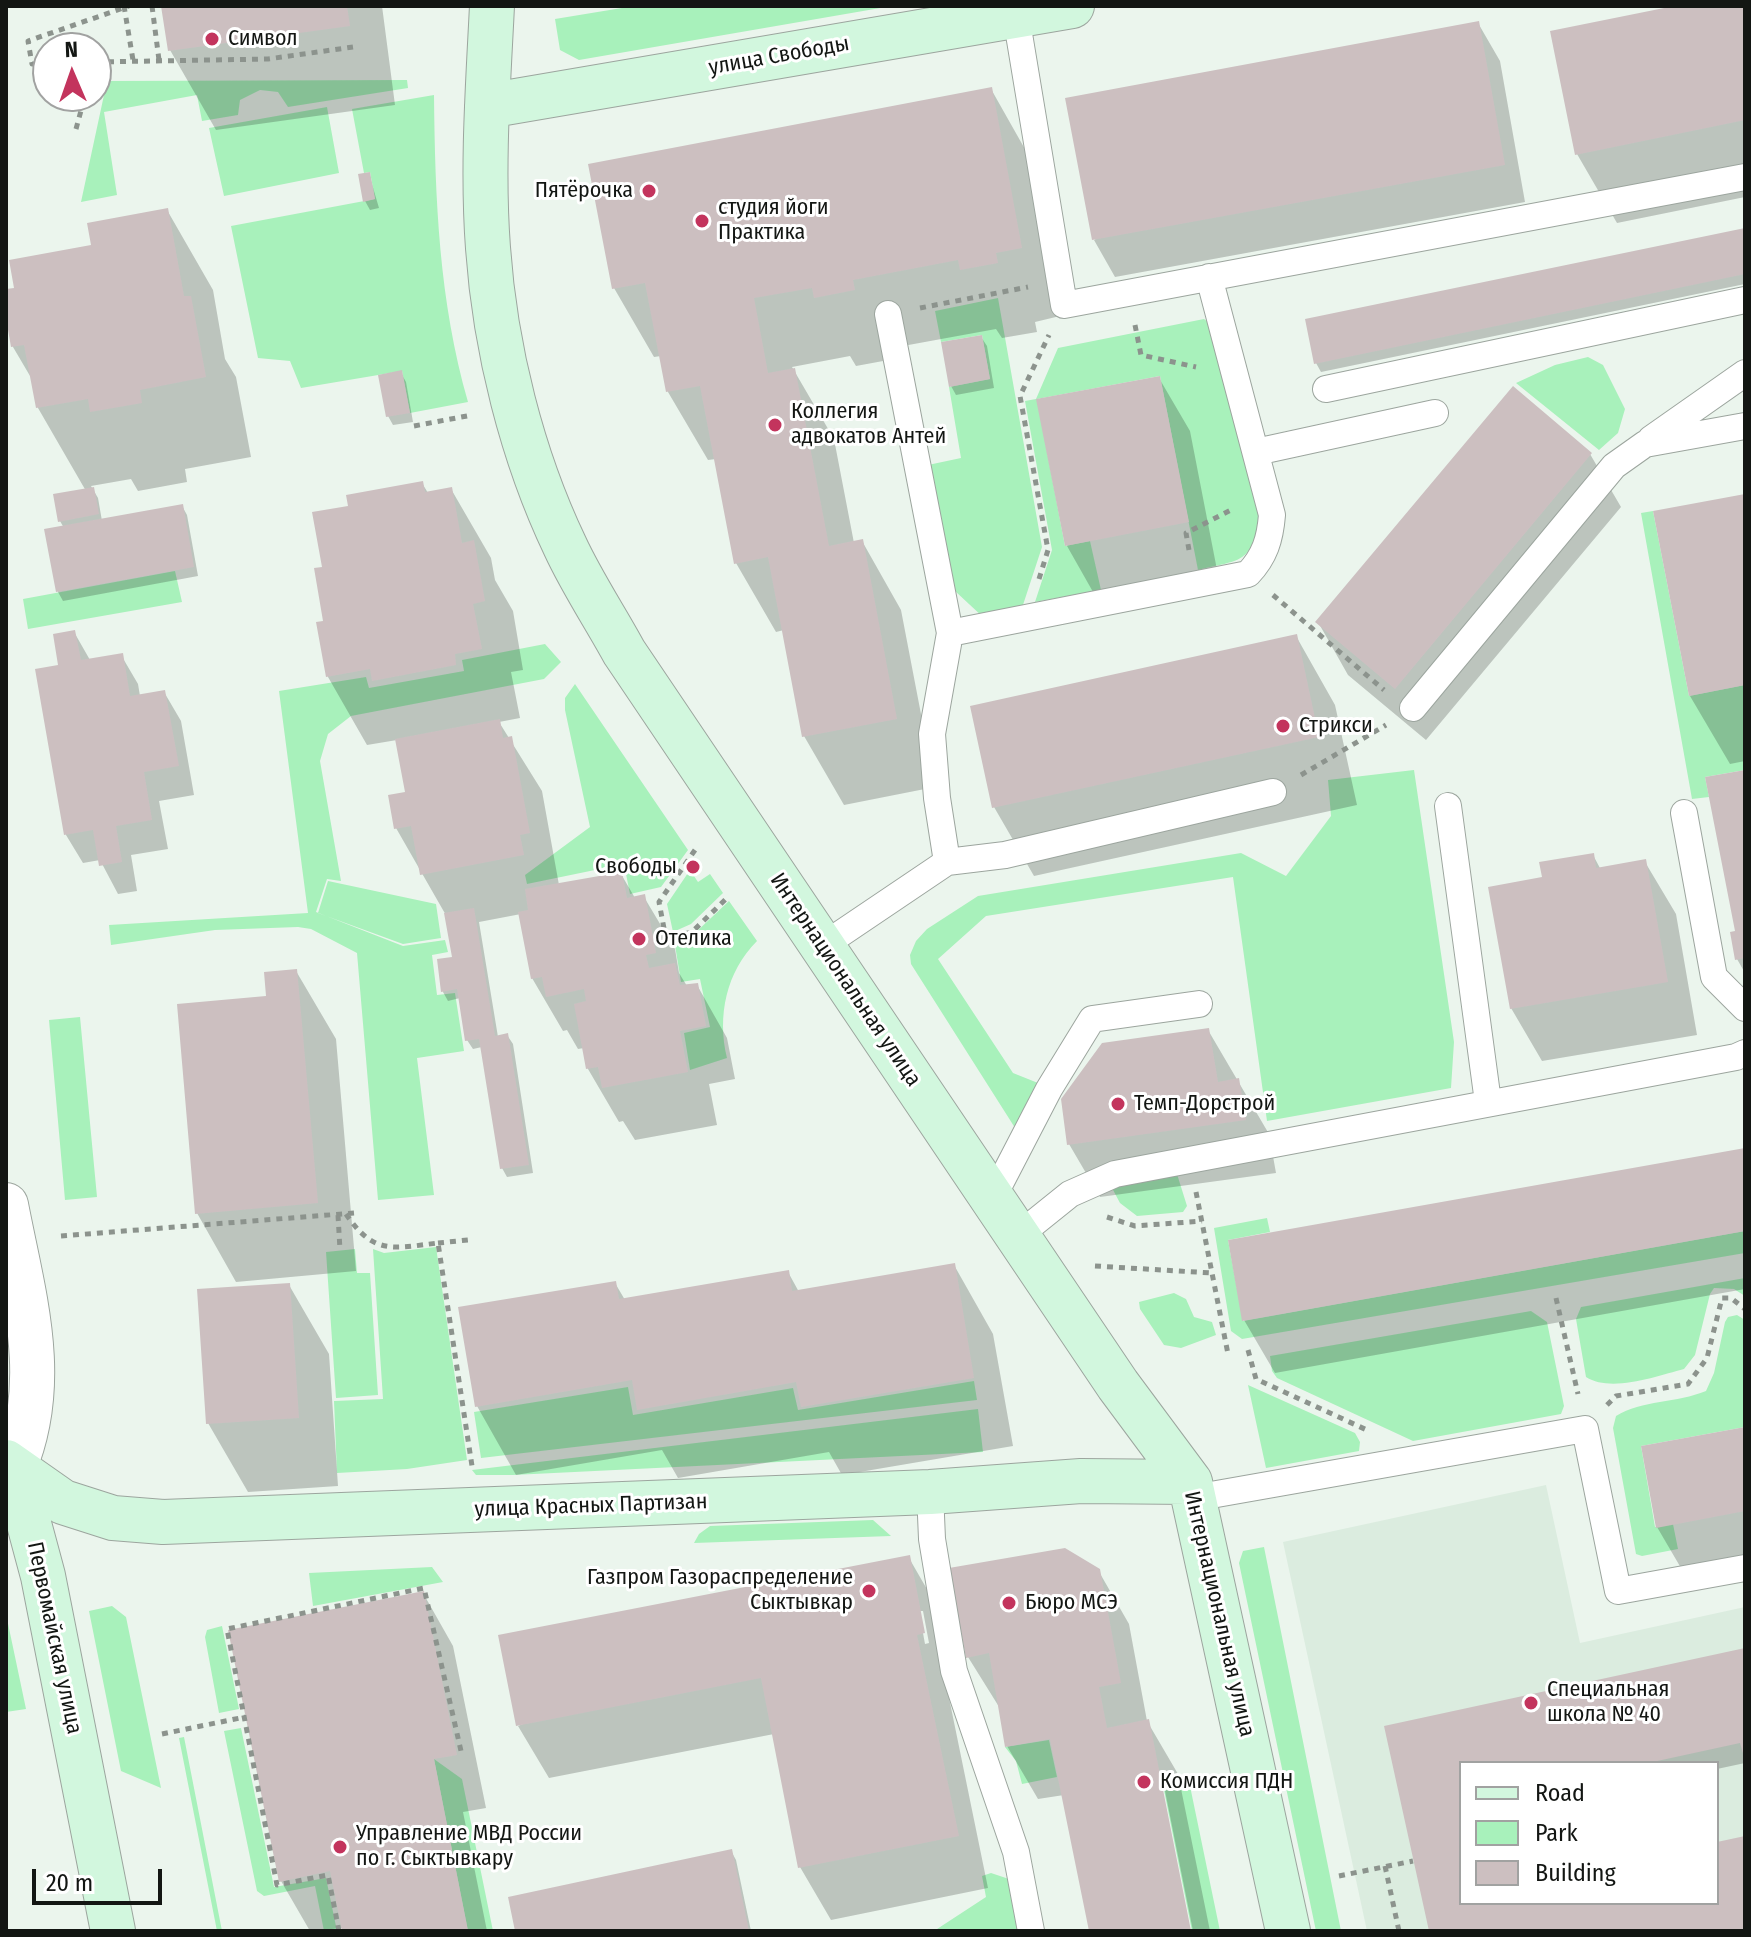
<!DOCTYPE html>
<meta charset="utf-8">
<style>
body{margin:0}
#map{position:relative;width:1751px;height:1937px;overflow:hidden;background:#ebf5ed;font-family:"Fira Sans Condensed",sans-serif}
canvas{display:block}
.frame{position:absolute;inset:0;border:8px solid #131613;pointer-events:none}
.legend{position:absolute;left:1459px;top:1761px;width:260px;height:144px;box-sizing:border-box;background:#fff;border:2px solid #a1a2a1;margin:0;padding:10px 14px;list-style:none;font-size:24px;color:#131613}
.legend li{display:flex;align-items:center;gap:16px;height:40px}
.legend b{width:40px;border:2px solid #a1a2a1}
.north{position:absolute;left:32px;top:32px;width:80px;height:80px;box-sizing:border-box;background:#fff;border:2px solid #a1a2a1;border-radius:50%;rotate:358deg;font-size:22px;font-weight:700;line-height:32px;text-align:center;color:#131613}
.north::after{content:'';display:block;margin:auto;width:28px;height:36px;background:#c3345d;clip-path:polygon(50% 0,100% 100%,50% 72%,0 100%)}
.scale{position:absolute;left:32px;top:1869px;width:130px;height:36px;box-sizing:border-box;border:4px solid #131613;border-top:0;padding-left:10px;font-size:24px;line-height:28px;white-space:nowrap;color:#131613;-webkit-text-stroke:6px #fff;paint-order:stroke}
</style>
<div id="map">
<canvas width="1751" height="1937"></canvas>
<div class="frame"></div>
<ul class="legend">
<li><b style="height:10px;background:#d2f7de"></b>Road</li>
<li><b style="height:22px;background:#a8f1bb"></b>Park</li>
<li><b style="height:22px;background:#ccbfc0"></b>Building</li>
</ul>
<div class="north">N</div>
<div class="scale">20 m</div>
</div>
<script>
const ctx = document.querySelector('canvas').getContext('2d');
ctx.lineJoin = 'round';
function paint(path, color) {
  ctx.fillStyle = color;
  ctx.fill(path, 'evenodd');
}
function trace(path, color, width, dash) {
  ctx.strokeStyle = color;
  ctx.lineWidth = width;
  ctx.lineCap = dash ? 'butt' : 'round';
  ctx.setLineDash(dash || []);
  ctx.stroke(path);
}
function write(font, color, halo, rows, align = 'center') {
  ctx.font = font + ' "Fira Sans Condensed",sans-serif';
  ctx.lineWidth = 6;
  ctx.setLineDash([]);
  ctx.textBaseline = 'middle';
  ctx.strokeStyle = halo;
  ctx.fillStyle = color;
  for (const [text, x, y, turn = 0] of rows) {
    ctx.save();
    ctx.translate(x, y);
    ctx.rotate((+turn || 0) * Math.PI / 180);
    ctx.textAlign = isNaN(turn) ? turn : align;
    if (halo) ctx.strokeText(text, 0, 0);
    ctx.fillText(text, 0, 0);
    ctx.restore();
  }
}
paint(new Path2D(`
 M1546,1485L1580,1643L1745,1607V1931H1367L1283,1542ZM1461,1763H1717V1903H1461Z`), '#dbecdf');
paint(new Path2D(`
 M634,6H892L579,60L560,50L555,19Z
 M407,80L408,88L288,107L278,92L260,90L240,100L238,115L202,121L197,95L104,112L117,195L81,202L107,81Z
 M434,95C435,199 439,301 468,402L410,413L402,371L301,388L290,361L258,358L231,226L375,199L370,172L364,173L352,109Z
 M327,107L339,173L224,196L209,128Z
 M998,298L1042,547L1021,611L984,618L955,591L928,465L961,458L949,387L990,379L982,335L941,342L935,311Z
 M1204,319L1212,325L1263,520C1247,565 1242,559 1198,570L1160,376L1037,399L1065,546L1090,541L1101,590L1035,602L1052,550L1025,401L1036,399L1058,348Z
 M1588,357L1603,365L1625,409L1618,433L1599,450L1516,383L1555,365Z
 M1653,511L1689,696L1745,685V770L1705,777L1709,797L1692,799L1641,513Z
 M175,571L182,602L28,629L23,599Z
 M545,644L561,662L544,679L351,716L328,734L320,761L341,881L327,879L316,912L403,946L445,940L448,952L432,955L437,995L455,993L464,1051L417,1058L434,1195L378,1200L357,953L311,929L298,927L215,930L111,945L109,925L308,913L279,691L366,677L369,688L464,671L462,660Z
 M575,684L688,850L661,887L630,894L624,864L527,884L525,875L590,827L565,710V698Z
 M1414,770L1454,1042L1451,1088L1267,1121L1233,877L986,916L938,959L1013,1073L1038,1083L1017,1131L911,964L910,955L916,941L927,929L978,896L1241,853L1286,876L1331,816L1328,780Z
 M690,870L698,882L710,874L723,893L691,924L673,932L667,904Z
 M328,881L436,904L441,938L403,944L318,913Z
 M729,901L757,941C726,972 717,1016 727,1058L690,1070L684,1033L710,1027L700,979L681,982L674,939L694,934Z
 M80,1017L97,1197L65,1200L49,1020Z
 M1177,1174L1187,1206L1183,1212L1137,1216L1120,1203L1112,1188Z
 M1267,1218L1270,1232L1228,1240L1243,1321L1745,1231V1253L1242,1339L1231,1331L1214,1228Z
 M436,1247L467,1460L407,1469L337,1473L334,1401L383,1399L373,1249L384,1253Z
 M355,1249L357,1273H370L378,1395L336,1398L326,1252Z
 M1745,1278V1296L1734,1289L1714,1288L1710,1294L1695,1355L1684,1369C1657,1376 1611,1393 1586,1377L1576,1319L1581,1307Z
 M1174,1293L1186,1299L1194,1317L1212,1322L1216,1335L1181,1348L1164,1345L1140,1309L1139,1302Z
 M1531,1311L1547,1322L1564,1406L1561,1414L1413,1441L1277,1378L1272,1371L1270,1356Z
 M1737,1315L1745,1320V1427L1641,1446L1655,1527L1673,1524L1678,1549L1642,1556L1636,1554L1613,1428L1616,1416C1642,1400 1677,1403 1706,1391L1714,1373L1725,1322L1728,1317Z
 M974,1381L977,1400L481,1458L474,1412L628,1387L633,1415L793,1388L798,1410Z
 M1248,1385L1355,1433L1360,1442L1359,1451L1266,1468Z
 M978,1409L983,1452L513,1475H476L472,1470Z
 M873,1520L891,1536L694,1543L699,1534L710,1526Z
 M1264,1547L1341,1931H1316L1239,1563L1243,1551Z
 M432,1567L443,1582L313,1606L309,1573Z
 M112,1606L126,1617L161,1788L121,1771L89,1611Z
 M6,1614L26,1709L6,1712Z
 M222,1626L239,1709L219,1713L205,1637L207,1630Z
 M241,1728L274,1887L326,1878L337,1931H324L315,1886L264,1896L257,1891L224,1731Z
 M184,1737L222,1931H217L179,1738Z
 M1049,1740L1057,1777L1022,1784L1016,1761L1005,1747Z
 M434,1759L462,1779L493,1931H468Z
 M1190,1786L1220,1931H1192L1164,1790Z
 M991,1873L1012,1880L1022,1931H934L986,1897L982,1876Z`), '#a8f1bb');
paint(new Path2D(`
 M163,6H382L395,105L216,130L170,50Z
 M1684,6H1745V197L1617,223L1577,154Z
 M1478,23L1500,61L1525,202L1115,277L1094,240Z
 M991,89L1030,158L1060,316L1035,322L1037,332L1002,338L996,329L892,348L894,359L856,366L850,356L792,367L834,439L854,543L862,541L901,610L935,787L844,805L804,736L784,630L776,632L736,563L716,459L708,460L668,392L661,356L654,357L614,288Z
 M369,174L379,208L370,210L365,201Z
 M167,210L213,290L225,359L236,377L251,457L185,469L187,482L138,491L131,479L91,486L98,498L102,521L182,506L187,515L198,576L63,601L58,592L47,531L64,528L60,521L86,491L38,408L33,381L13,347L6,291L16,290Z
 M1745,230V284L1321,372L1316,363Z
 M981,337L987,346L994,388L956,395L951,386Z
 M401,373L406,382L413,422L393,425L388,416Z
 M1159,378L1190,431L1218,575L1097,599L1067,546Z
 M1590,454L1621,507L1426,740L1348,675L1318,622Z
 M422,483L428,493L451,489L491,558L495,580L513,611L523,670L511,672L520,718L499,722L542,791L559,885L621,874L635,898L644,897L675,949L679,973L687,986L697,985L727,1038L735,1079L709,1084L717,1125L635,1140L623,1121L619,1122L588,1069L584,1048L578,1049L567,1030L563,1031L532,978L521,914L479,922L498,1037L507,1035L513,1044L533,1173L507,1177L502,1168L482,1047L473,1049L467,1040L460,998L448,1001L443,992L439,961L454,959L447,917L396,828L407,794L397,740L367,745L328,677L318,624L326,622L324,569L350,507Z
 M1745,496V761L1730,764L1690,696Z
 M74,632L90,660L121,655L138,684L140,696L164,692L181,721L194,795L159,801L168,849L131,855L137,891L118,894L100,860L83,863L66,835L60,667Z
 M1296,636L1335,705L1357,805L1034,876L994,807Z
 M1745,772V973L1737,959Z
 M1593,855L1601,870L1645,862L1676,914L1697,1035L1542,1061L1511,1008L1544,879Z
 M296,971L336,1039L356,1271L236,1282L197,1213Z
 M1208,1030L1269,1134L1276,1173L1100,1197L1069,1144Z
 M1745,1150V1289L1275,1373L1244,1320Z
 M954,1265L993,1334L1013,1446L842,1475L829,1452L678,1478L662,1450L516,1475L477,1406L615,1283L625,1300L788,1272L799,1292Z
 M289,1285L329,1354L338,1486L248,1492L208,1423Z
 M1745,1429V1570L1688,1580L1657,1527Z
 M909,1558L939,1610L947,1688L988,1888L831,1920L800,1867L774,1734L549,1778L518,1726ZM919,1611H923L929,1643L925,1644Z
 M1098,1570L1129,1624L1147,1721L1178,1774L1210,1931H1193L1162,1776H1158L1189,1931H1091L1064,1795L1038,1799L1007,1746L1001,1710L968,1657Z
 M423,1593L453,1646L486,1808L463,1812L487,1931H344L343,1928L310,1931L281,1881Z
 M1745,1650V1763L1717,1769V1763H1461V1903H1717V1844L1745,1838V1931H1431L1386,1728Z
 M731,1851L736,1860L751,1931H517Z`), '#0003');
paint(new Path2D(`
 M161,6H347L350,26L168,51Z
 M1674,6H1745V120L1575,155L1550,31Z
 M1479,21L1505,165L1092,240L1065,98Z
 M992,87L1022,248L996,253L998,263L960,270L958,260L853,280L855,290L814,298L812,288L754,298L768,373L795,368L829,546L863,539L897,719L802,737L768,557L734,564L700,386L666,392L645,283L612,289L588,164Z
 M370,172L375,199L363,202L358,174Z
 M168,208L184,296H191L206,377L140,390L142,403L90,412L88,399L36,408L24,345L11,347L6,318V289L14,288L9,260L91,245L87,223Z
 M1745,228V274L1314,364L1305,319Z
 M982,335L990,379L949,387L941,342Z
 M402,370L410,413L386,417L378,375Z
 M1160,376L1189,522L1065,546L1036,399Z
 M1513,386L1592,453L1395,689L1315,622Z
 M423,481L425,492L452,487L462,543L474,540L485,601L473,604L482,649L455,654L456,665L372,681L370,669L326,677L316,622L323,621L314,568L322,567L312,512L348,506L346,495Z
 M94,487L99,514L58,522L53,494Z
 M1745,494V685L1689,696L1653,511Z
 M183,504L194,567L56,592L44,529Z
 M75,630L81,660L123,653L130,696L165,690L179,766L144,772L152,820L116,826L122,862L99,866L93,830L64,835L35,669L58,665L53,634Z
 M1297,634L1319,737L992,808L970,706Z
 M500,719L503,738L512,736L530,833L520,835L524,855L420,875L411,826L394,829L388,795L405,792L395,739Z
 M1745,770V958L1735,960L1730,932L1735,931L1705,777Z
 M1594,853L1596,868L1646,859L1668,982L1510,1009L1488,887L1542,877L1539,862Z
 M622,872L627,898L645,894L656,953L646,955L649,968L675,963L680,985L698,983L706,1026L680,1031L688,1072L602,1088L598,1067L586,1069L574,1004L586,1001L584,989L546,997L542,977L531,979L518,912L528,910L525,889Z
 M474,908L495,1036L508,1033L529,1165L500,1169L479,1039L465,1041L457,989L441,992L437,959L452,957L444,913Z
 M297,969L318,1203L195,1214L177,1004L266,996L264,972Z
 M1209,1028L1218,1082L1239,1078L1246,1120L1067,1145L1061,1099L1102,1043Z
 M1745,1148V1231L1242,1321L1228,1240Z
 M955,1263L974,1378L801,1407L796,1382L637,1410L632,1380L475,1407L458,1307L616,1281L619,1299L789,1270L792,1291Z
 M290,1283L299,1418L206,1424L197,1289Z
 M1745,1427V1511L1656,1528L1641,1446Z
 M1065,1548L1100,1569L1121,1683L1099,1687L1107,1728L1149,1719L1191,1931H1089L1050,1739L1005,1747L989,1653L966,1658L949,1568Z
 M910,1555L925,1633L917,1635L959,1836L798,1868L761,1678L516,1726L498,1635Z
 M424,1591L457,1755L434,1759L468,1931H342L330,1871L279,1882L228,1630Z
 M1745,1648V1760L1740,1743L1648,1763H1461V1903H1717V1842L1745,1836V1931H1429L1384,1726Z
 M732,1849L749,1931H515L508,1897Z`), '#ccbfc0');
const lane = new Path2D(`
 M1016,16L1064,305L1745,177
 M888,314L950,633L932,734L937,798L947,862
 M1326,389L1745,300
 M1651,439L1745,373
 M1256,452L1435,413
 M950,633L1248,574C1265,556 1270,539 1272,515L1209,277
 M1413,708L1614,466L1645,444L1745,426
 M1448,806L1488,1102
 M1684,813L1714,977L1745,1008
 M821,947L947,862L1005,855L1273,792
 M993,1197L1049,1089L1092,1019L1199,1004
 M1019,1235L1070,1194L1115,1174L1736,1057L1745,1053
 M930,1492L932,1539L954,1671L1016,1852L1031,1931
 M1194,1498L1585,1429L1618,1591L1745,1568`);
const street = new Path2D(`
 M6,1205C23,1294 51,1380 14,1468`);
const secondary = new Path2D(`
 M492,6C488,86 482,168 488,248C495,348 522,456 565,546C582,583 605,617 624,652L1118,1385L1190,1482L1288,1931
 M487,106L1072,6
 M6,1462L63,1502L113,1518L163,1522L930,1492L1081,1481L1190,1482
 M14,1468L43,1576L113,1931`);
trace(lane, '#9ca59e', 28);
trace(street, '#9ca59e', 46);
trace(secondary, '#9ca59e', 46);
trace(new Path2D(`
 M124,6L133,60
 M152,6L159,60
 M96,62L268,59L353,47
 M48,64H32L28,41L129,6
 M76,129L85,96
 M920,308L1028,287
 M1135,325L1141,355L1196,367
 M414,426L472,415
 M1189,550L1186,533L1233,509
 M1039,579L1048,550L1020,396L1049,335
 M1273,595L1384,690
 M1301,775L1386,725
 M695,850L659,902L666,939L692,932L729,896
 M1196,1192L1228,1354
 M346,1214C374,1256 394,1248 438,1243L472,1466
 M338,1215L340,1250
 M1107,1217L1135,1226L1202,1221
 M61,1236L354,1213
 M438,1243L468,1240
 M1095,1266L1212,1273
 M1556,1298L1578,1394
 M1248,1350L1256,1379L1369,1431
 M1607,1405L1616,1396L1688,1384L1707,1358L1722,1298H1731L1745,1309
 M162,1734L245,1717
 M1385,1866L1399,1931
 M1339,1876L1413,1861
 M339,1931L328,1875L277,1885L227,1629L424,1588L461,1751`), '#8c938d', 5, [6, 6]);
trace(lane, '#fff', 26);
trace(street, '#fff', 44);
trace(secondary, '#d2f7de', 44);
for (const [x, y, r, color] of [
 [212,39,8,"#c3345d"],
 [649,191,8,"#c3345d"],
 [702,221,8,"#c3345d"],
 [775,425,8,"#c3345d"],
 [1283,726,8,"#c3345d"],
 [693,867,8,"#c3345d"],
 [639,939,8,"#c3345d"],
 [1118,1104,8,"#c3345d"],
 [869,1591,8,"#c3345d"],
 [1009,1603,8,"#c3345d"],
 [1531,1703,8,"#c3345d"],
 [1144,1782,8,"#c3345d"],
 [340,1847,8,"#c3345d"]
]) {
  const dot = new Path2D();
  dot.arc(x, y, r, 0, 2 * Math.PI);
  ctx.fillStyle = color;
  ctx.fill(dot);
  trace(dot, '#fff', 3);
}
write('22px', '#131613', '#fff', [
 ["Символ",228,39],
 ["Пятёрочка",633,191,"right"],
 ["студия йоги",718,208],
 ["Практика",718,233],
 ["Коллегия",791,412],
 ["адвокатов Антей",791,437],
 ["Стрикси",1299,726],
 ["Свободы",677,867,"right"],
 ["Отелика",655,939],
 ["Темп-Дорстрой",1134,1104],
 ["Газпром Газораспределение",853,1578,"right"],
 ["Сыктывкар",853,1603,"right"],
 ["Бюро МСЭ",1025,1603],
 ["Специальная",1547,1690],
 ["школа № 40",1547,1715],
 ["Комиссия ПДН",1160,1782],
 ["Управление МВД России",356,1834],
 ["по г. Сыктывкару",356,1859]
], 'left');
write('22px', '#131613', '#fff', [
 ["улица Свободы",779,56,-10],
 ["Интернациональная улица",845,980,56],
 ["улица Красных Партизан",591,1506,-2],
 ["Интернациональная улица",1219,1614,77],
 ["Первомайская улица",54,1638,78]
]);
</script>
